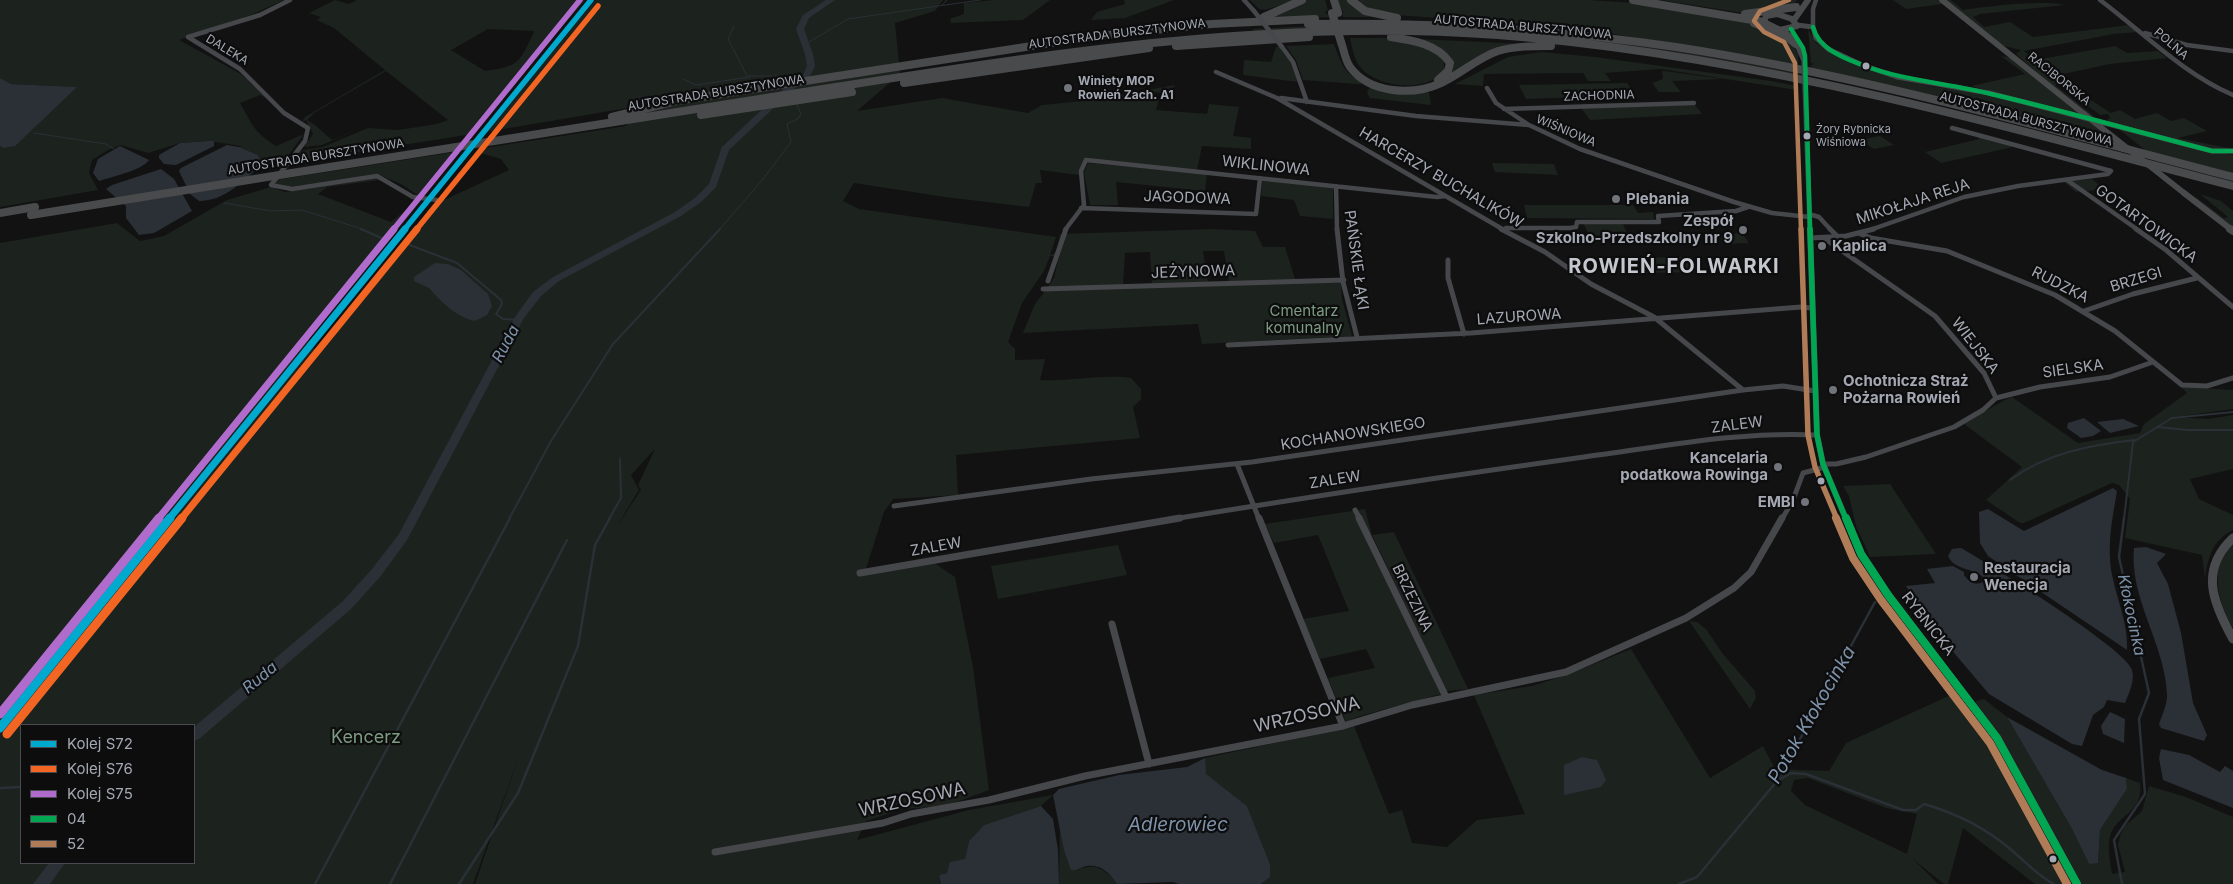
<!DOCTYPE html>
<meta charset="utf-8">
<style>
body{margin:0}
#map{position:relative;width:2233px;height:884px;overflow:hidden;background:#121213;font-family:Inter,sans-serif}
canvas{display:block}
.legend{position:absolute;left:20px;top:724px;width:175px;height:140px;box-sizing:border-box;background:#0d0d0e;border:1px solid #494b50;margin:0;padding:6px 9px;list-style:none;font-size:15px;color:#a4a8b2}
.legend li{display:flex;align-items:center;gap:10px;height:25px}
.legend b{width:25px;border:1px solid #494b50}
</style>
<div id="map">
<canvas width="2233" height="884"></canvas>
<ul class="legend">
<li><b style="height:6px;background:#00a9ce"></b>Kolej S72</li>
<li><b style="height:6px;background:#f26522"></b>Kolej S76</li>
<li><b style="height:6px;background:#b06ccc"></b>Kolej S75</li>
<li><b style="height:6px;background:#00a651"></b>04</li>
<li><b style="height:6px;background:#b07c57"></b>52</li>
</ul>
</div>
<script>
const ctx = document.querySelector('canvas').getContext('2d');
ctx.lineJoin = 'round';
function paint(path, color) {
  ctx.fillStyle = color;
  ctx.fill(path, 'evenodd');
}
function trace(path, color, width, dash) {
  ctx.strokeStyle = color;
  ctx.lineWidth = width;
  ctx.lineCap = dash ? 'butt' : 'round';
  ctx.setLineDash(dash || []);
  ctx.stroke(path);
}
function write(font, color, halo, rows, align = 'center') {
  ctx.font = font + ' Inter,sans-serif';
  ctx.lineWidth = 4.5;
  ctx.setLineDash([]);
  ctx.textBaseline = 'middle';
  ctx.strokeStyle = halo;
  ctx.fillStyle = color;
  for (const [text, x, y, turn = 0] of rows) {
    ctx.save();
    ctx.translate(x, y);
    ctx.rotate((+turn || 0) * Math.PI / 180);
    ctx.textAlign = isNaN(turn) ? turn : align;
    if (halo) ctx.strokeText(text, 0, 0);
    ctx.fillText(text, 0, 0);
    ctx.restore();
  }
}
paint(new Path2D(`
 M0,0H284L253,14L179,40L241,74L266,98L260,95L240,103C254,127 252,130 276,146L304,134L282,164L257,168L258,155L239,147L241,146L209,141L180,143L148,153L121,145L108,150L92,160L89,173L98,190L0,207V146L3,148L76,87L11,84L0,78Z
 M335,0L349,4L357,0H585L473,129L472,134L290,163L299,151L323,147L368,128L398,130L437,124L448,120L386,71L314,113L307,120L315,125L332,140L359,129L322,145L304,147L313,134L306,120L302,122L305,117L385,70L334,28L317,20L321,17L309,13ZM488,29L534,31V32C519,63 520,66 485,71L451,50Z
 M595,0H943L935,11L895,23L900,74L857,111L942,98L1028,113L1042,105L1093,100L1175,85L1170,94L1155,92L1153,99H1159L1156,110L1207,114L1209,104L1239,107L1233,136L1251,138V149L1202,146L1197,170L1088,160L1079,175L1040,170L1042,183H1036L1029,207L945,197L854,183L843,201L859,209L1056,237L1050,255L1056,253L1060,234L1212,229L1255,231L1263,247H1285L1295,279L1229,282L1224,251H1203L1208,283L1152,284L1150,252L1125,253L1123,285L1048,287L1054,278L1059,256H1050L1044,271L1022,303L1008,342L1015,349V360L1045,359L1040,380C1070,382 1101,374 1131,378L1141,389V399L1133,407L1140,438L956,455L958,495L893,499L884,512L864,575L933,562L955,577L973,667L989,790L946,806L903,809L866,821L857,840L969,810L1053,795L1041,806L984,825L969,841L965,859L947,873L939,875L941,884H475L518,759L473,884H50L57,871L42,884H0V243L117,223L140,241L164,236L227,200L271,187L285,192L376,178L380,180L327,187L318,194L391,222L417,201H421L309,339L317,354L320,343L374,276H379L442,201L509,170L501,159L477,152L478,149L626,126L645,105L486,132ZM655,449L638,485L641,490L617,526L639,490L631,475ZM21,725H194V863H21Z
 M994,0H1050L1023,20L951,23L950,19L964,14V3Z
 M1124,0H1174L1125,18L1091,20L1097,12L1125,4Z
 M1250,0H1296L1265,10L1259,9Z
 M1306,0H1325L1328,10L1325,12L1330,17L1265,19L1292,9Z
 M1338,0H1347L1379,17H1343L1342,13L1344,12L1341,11Z
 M1356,0H1589L1651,4L1741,19L1793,44L1798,54V66L1579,28L1396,15L1366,9Z
 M1661,0H1797L1792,6L1743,13Z
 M1893,0H1938L1942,4L1906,9Z
 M1944,0H1951L1963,10C1989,6 2043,0 2065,5L1980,14L1973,17L1984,27L2010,22L2033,37L2129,25L2138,32L2114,34L2024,51L2035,60L2115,46L2127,53L2158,51L2167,58L2110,64L2054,76L2111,113L2120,110L2135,119L2157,113L2171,121L2184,118L2207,131L2178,138L2233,149L2213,150L2112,125L2107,120L2110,118L2108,114L2100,115L2060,85H2055L2095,117L2088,116L2018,56L2016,54L2021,50L2004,46Z
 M1331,25L1442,26L1627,42L1799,70L1798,75L1554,39L1307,29L1254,31L1253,29Z
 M1808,29L1816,43L1831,52L1902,80L1935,87L1975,92L2087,120L2119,145L1811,69V65L1814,64L1811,63Z
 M1350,38H1389L1436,51L1444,61V71C1426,93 1378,88 1361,68C1354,60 1352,48 1350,38Z
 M1418,39L1526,44L1511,46L1448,76L1453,67L1449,56Z
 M1334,44C1337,52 1340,61 1345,69C1359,88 1406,94 1429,92L1431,105L1370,98L1367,93L1371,85L1303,80L1296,60L1286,46Z
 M1276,47H1279L1293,65L1298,82L1243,75L1244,60L1271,62Z
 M1541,52L1595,57L1771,81L1797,86V90L1661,69L1605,73L1611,81H1588L1583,73L1484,74L1483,86L1455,84L1508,57Z
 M2001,56L2012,58L2019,63L2080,115L1971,86L2025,74Z
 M1662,71H1665L1722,79L1672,81L1681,92H1659L1652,83L1663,79Z
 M1627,83L1635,95L1526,99L1519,85Z
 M1695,105L1702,114L1590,120L1581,108Z
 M2116,127L2233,155V173L2149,153Z
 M1880,136L1894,145L1874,149L1860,140Z
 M1979,137L2013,147L1941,163L1925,152L1979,139Z
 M455,152L419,196L401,184L379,175L289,187L275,183L276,180Z
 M1088,163L1207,174L1205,191L1116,182L1118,205H1090L1084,173Z
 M1492,163L1554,164L1558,175L1495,172Z
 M2092,179L2104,189L2076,192L2064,182Z
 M1265,180L1333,187V219L1300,216L1294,200L1261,196L1262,182Z
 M2200,194L2221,201L2233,211V228L2189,195L2197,198L2224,218L2228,217Z
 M1524,205H1633L1638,213L1653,212L1654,219L1527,218Z
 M1622,222L1628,235L1590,236L1583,223Z
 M1742,233L1749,243L1725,244L1718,235Z
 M1681,257L1689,259L1695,272L1646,273L1637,258Z
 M1289,283H1341L1342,299L1352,336L1202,344L1198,324L1023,333L1035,304L1045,291Z
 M2181,387L2233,390V409L2174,417L2208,419L2233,415V469L2190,479L2199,499L2233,515V530C2212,541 2208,557 2205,579L2202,555L2125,538L2130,499L2119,485L2112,483L2024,523H2020L1986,500L2022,467L1964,424C1980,415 1995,404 2012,397L2078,443L2140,433L2144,424L2187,393Z
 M1890,484L1936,554L1870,557L1856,526L1849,496L1843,486Z
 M1365,509L1372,535L1394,532L1468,689L1446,691L1372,535L1368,532L1441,694L1360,716L1346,722L1328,678L1375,668L1366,649L1320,659L1303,619L1349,611L1318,535L1274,543L1265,524Z
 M2233,544V628C2219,606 2207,563 2233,544Z
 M1118,545L1127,575L998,599L991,566Z
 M1689,621L1697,622L1706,629L1723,654L1755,691L1756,698L1750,709Z
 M1631,649L1710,778L1763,746L1775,769L1829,771L1846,743L1955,693L1986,734L2013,780L2068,884H2035L1963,828L1948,884H1944L1913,859L1938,884H1261L1270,877V864L1247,806L1205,774V758L1354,726L1389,814L1402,810L1412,843L1447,847L1477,820L1525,814L1474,695L1532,686L1567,675ZM1808,778L1886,808L1917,814L1907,854L1805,805L1791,791L1794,780Z
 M1984,699L2007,717L2072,829L2089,864L2098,862L2100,830L2127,789L2126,778L2140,783C2144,810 2121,814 2112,831C2106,843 2110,861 2112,874L2125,872L2118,845L2120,836L2125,826L2142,811L2149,786L2186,797L2233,817V884H2082L2004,743L1976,704V701Z
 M1060,820L1064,850L1077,870C1095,862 1106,869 1117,884H1059Z`), '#1c221d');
paint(new Path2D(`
 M0,78L11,84L77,87L15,146L3,148L0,146Z
 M209,141H214V146L176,165L164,164L159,158V155L180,143Z
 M227,145L239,147L258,155L261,165C243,181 225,201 199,201L190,194L179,171L181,168Z
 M120,146L149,160C143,170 111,177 99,181L93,173L98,159Z
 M161,169L174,179L192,211L154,233L139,235L126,218V206L106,189L112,185Z
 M435,263L448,264L461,270L488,294L492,306L487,315L475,321C458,318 441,302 431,290C428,286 418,284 414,281V277Z
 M2084,418L2101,431L2093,436L2081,438L2067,428L2068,423Z
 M2123,419L2139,426L2110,433L2097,422Z
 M2113,488L2117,491C2112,521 2106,549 2113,579C2118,603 2128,624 2127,650L1988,556L1980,543L1979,512L1988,509L2024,531Z
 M2146,547L2166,554L2157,563L2168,584L2181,633L2193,703L2207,735L2204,741L2161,728L2159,724C2162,715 2168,703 2167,694C2165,644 2129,598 2134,548Z
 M1961,548C1986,562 2128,650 2132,670C2135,682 2129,693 2125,703L2107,700L2104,707L2093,715L2082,746L2072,744L1989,694L1938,634L1906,586L1935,583L1927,569L1953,566L1964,572V575C1969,582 1975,586 1983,582V577C1972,567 1955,571 1948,556L1952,549Z
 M2110,712L2125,719L2124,743L2103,734L2101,726Z
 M2007,717L2102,770L2126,778L2127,789L2100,830L2098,863L2089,864L2072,829Z
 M2161,749L2189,755L2220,772L2225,766L2233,771V808L2163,780L2159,758Z
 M1582,757L1597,760L1606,780L1601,787L1564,795V765Z
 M1205,758L1206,774L1247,806L1270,864V877L1261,884H1179L1173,882L1117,884C1109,873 1102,864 1087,866C1081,867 1078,871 1071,870L1064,850L1053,795L1059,789L1119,775L1187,767Z
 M1041,806L1053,819L1058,850L1059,884H941L939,875L947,873L950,862L965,859L969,841L984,825Z`), '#2a3036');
trace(new Path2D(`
 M942,5L947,0
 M734,26L728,39L747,76H806
 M804,45L848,19L980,0
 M683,79L696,85L750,77
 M34,133L106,144L114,149
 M224,203L271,211L302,210L365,230
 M719,230L763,179L791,142L787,124L798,119L801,114L796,102`), '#2a3036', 1);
trace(new Path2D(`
 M361,229L386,240
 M407,244L457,263L501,300L502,304L496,314L503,319L519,320
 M2158,427L2188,430H2233
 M2010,480C2046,453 2091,445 2134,440
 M509,519L551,441L613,344L720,229
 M609,519L621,498L620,459
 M2124,519L2133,442L2172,418L2233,412`), '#2a3036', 2);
trace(new Path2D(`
 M1777,781L1791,773L1806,774L1903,810H1916L1924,804C1955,813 1984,827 2009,848C2024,860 2036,875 2054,884
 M0,788L21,787
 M315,884L510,518
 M390,884L567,540
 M459,884L518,793L578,646L595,545L610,518
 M1679,884L1697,877L1777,781L1875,602
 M2122,884L2114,840L2145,794L2139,719L2149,693L2119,557L2124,518`), '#2a3036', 2.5);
paint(new Path2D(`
 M826,0H835L809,18L804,29L813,54L815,66L810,76L795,88L729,150L716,187L701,202L681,216L559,281L541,296L524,318L407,540L380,577L351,609L199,739L194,741V727L343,601L372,569L399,534L515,317L533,292L553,277L675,212L695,198L709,184L722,147L789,84L803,75L807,66L805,54L796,29L803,15Z
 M49,863H65L50,884H33Z`), '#2a3036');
trace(new Path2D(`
 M290,0L260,15L188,37L240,69L284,113L308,128L305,141L271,185L292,189L377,176L413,197L437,200
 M1244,0L1254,11
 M2100,0C2144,33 2182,73 2233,95
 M1813,27V9L1816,0
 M2145,33L2187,45L2233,51
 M1282,47L1293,62L1307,102
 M1216,72L1277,98L1504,230
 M1487,88L1496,103L1529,125
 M1281,98L1416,116L1529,125L1580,149L1734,202L1772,213L1809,217
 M1504,109L1694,103
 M1952,128L2111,171
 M2067,180L2138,230
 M1336,186L1337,230
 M1081,208L1256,214L1260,178
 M1809,214L1819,217L1831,230
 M1506,228H1570L1576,227L1577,222H1659L1658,216L1736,211L1748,207
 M1065,230L1084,205L1081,171L1086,160L1437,197L1445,196
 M1870,230L1964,197L2018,186L2108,174L2111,171`), '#46474b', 4.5);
trace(new Path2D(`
 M1337,229L1343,282L1357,337
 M1501,229L1545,252L1591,284L1654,317L1743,390
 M1830,229L1837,236
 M2136,229L2166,250L2233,307
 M1858,233L1871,238L1947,251L2055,295L2115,331L2182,385L2207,386L2233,378
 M1810,238L1846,236L1874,229
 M1448,260V278L1464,334
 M1048,281L1066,229
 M1043,289L1344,280
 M2084,311L2133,294L2197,278
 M1228,345L1471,333L1801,307L1812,308
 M1996,398L2040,387L2110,377L2153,362
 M1237,464L1259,519
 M1823,464H1836L1866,457L1954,427L1983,410L1996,398L1984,373L1935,316L1825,239
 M894,506L1091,479L1252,462L1743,390L1783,386L1815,391
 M1355,510L1360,519
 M1173,519C1309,497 1447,476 1584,457C1661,447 1739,431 1817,435
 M1782,519L1793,500L1803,473L1825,467`), '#46474b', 5);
trace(new Path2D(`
 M1259,518L1343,726
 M1359,518L1446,697
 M860,573L1180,518
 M1112,624L1149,764
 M715,852L883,823L911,814L989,800L1085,776L1343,726L1412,705L1566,672L1686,618L1734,588L1751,572L1782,518`), '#46474b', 7);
trace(new Path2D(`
 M1797,25L1813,27L1816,38L1828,49L1860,64L1897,77L1989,93L2212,151H2233
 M1783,30L1795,40L1804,61
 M1805,89L1810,230`), '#46474b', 5);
trace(new Path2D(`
 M1810,229L1817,435L1823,464L1846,519`), '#46474b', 6);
trace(new Path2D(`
 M1846,518L1861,554L1888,595L1997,738L2077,884`), '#46474b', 8);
trace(new Path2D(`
 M2233,538C2199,570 2213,603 2233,639`), '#4a4b4f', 9);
trace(new Path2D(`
 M1942,0L2084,114
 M1777,14L1792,19L1797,26L1780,30L1764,22L1766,16Z
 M1794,20L1808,0
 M2184,193L2232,230`), '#494a4c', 6);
trace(new Path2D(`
 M2230,229L2233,231`), '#494a4c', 8);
trace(new Path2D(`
 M1334,0L1338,13
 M1351,0L1365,11L1397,18
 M1633,0L1764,22
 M1745,14L1796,7
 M1264,17L1302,0
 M1754,23L1787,37L1796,44
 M1308,24C1431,22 1554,29 1676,47C1865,76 2048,129 2233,177
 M1391,37C1411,40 1438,44 1450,63L1448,71L1438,80
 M1341,42C1344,50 1345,60 1350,67C1370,94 1413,96 1441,83C1461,74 1477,58 1498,51C1515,46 1533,46 1551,46
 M1176,46L1309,37
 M904,83L1149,48
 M701,115L852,92
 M612,117L676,101L1090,37L1211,24L1315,19
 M292,173C471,144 650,117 829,88C1053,53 1271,18 1498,35C1749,54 1991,123 2233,186
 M0,213L35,207`), '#494a4c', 8);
trace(new Path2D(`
 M1254,11L1282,47`), '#46474b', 4.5);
trace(new Path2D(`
 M1804,62L1805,89`), '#46474b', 5);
trace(new Path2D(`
 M2084,114L2184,193`), '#494a4c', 6);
trace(new Path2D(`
 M1332,13L1341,42
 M31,215L292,173`), '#494a4c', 8);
trace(new Path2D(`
 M1813,27C1819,49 1842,57 1862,65C1904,81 1948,83 1991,94C2065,111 2138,132 2212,151H2233
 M1791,29L1803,48L1805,56L1810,230`), '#00a651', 4.5);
trace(new Path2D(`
 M1810,229L1817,435L1823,464L1846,519`), '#00a651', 5.5);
trace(new Path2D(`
 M1846,518L1861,554L1888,595L1997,738L2077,884`), '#00a651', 8);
trace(new Path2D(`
 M1789,0L1760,11L1754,21L1764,32L1784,42L1795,63L1801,230`), '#b07c57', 4.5);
trace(new Path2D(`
 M1801,229L1808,435L1815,467L1837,519`), '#b07c57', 5.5);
trace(new Path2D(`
 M1836,518L1853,558L1881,600L1990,743L2067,884`), '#b07c57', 8);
trace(new Path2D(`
 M404,230L591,0`), '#00a9ce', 5.5);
trace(new Path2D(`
 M169,519L405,229`), '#00a9ce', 7);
trace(new Path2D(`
 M0,728L170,518`), '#00a9ce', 9);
trace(new Path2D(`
 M416,230L598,6`), '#f26522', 5.5);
trace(new Path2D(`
 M181,519L417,229`), '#f26522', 7);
trace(new Path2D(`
 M7,734L182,518`), '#f26522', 9);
trace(new Path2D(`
 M393,230L580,0`), '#b06ccc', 5.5);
trace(new Path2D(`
 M158,519L394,229`), '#b06ccc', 7);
trace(new Path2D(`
 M0,714L159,518`), '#b06ccc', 9);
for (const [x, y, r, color] of [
 [1866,66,4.5,"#a4a8b2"],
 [1068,88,5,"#71747a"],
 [1807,136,4.5,"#a4a8b2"],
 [1616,199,5,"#71747a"],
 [1743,230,5,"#71747a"],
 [1822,246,5,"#71747a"],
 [1833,390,5,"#71747a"],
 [1778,467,5,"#71747a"],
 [1821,481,4.5,"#a4a8b2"],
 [1805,502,5,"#71747a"],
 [1974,577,5,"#71747a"],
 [2053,859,4.5,"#a4a8b2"]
]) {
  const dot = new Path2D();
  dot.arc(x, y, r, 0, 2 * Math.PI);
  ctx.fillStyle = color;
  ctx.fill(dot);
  trace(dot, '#0d0d0e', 2);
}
write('11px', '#a4a8b2', '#0d0d0e', [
 ["Żory Rybnicka",1816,130],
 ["Wiśniowa",1816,143]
], 'left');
write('12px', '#a4a8b2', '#0d0d0e', [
 ["AUTOSTRADA BURSZTYNOWA",1523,27,5],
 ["AUTOSTRADA BURSZTYNOWA",1117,34,-7],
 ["POLNA",2171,44,41],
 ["DALEKA",227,50,31],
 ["RACIBORSKA",2059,79,39],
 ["AUTOSTRADA BURSZTYNOWA",716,93,-9],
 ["ZACHODNIA",1599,96,-2],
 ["AUTOSTRADA BURSZTYNOWA",2026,119,15],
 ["WIŚNIOWA",1566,131,23],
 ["AUTOSTRADA BURSZTYNOWA",316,157,-9]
]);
write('bold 12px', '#a4a8b2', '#0d0d0e', [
 ["Winiety MOP",1078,81],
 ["Rowień Zach. A1",1078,95]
], 'left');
write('15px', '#a4a8b2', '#0d0d0e', [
 ["WIKLINOWA",1266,166,6],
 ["HARCERZY BUCHALIKÓW",1441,178,30],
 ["JAGODOWA",1187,198,2],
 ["MIKOŁAJA REJA",1913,202,-18],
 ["GOTARTOWICKA",2146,224,36],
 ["PAŃSKIE ŁĄKI",1356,260,82],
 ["JEŻYNOWA",1193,272,-2],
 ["BRZEGI",2136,280,-17],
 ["RUDZKA",2060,285,27],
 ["LAZUROWA",1519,317,-4],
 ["WIEJSKA",1975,346,52],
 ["SIELSKA",2073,369,-8],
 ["ZALEW",1737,425,-7],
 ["KOCHANOWSKIEGO",1353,434,-9],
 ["ZALEW",1335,480,-9],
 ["ZALEW",936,547,-10],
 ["BRZEZINA",1412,598,64],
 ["RYBNICKA",1928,624,52]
]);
write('bold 15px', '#a4a8b2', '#0d0d0e', [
 ["Plebania",1626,199],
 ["Zespół",1733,221,"right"],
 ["Szkolno-Przedszkolny nr 9",1733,238,"right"],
 ["Kaplica",1832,246],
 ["Ochotnicza Straż",1843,381],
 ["Pożarna Rowień",1843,398],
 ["Kancelaria",1768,458,"right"],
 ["podatkowa Rowinga",1768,475,"right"],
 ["EMBI",1795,502,"right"],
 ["Restauracja",1984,568],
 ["Wenecja",1984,585]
], 'left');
write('15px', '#7d9b81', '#0d0d0e', [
 ["Cmentarz",1304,311],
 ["komunalny",1304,328]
]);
write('italic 16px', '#7e93aa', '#0d0d0e', [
 ["Ruda",506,344,-62],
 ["Kłokocinka",2131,615,78],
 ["Ruda",260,678,-40]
]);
write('18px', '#a4a8b2', '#0d0d0e', [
 ["WRZOSOWA",1307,715,-13],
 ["WRZOSOWA",912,800,-12]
]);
write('18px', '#7d9b81', '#0d0d0e', [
 ["Kencerz",366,738]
]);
write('italic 19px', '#7e93aa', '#0d0d0e', [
 ["Potok Kłokocinka",1812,715,-60],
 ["Adlerowiec",1178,825]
]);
ctx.letterSpacing = '1px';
write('bold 20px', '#c5c7cf', '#0d0d0e', [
 ["ROWIEŃ-FOLWARKI",1674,267]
]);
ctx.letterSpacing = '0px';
</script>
